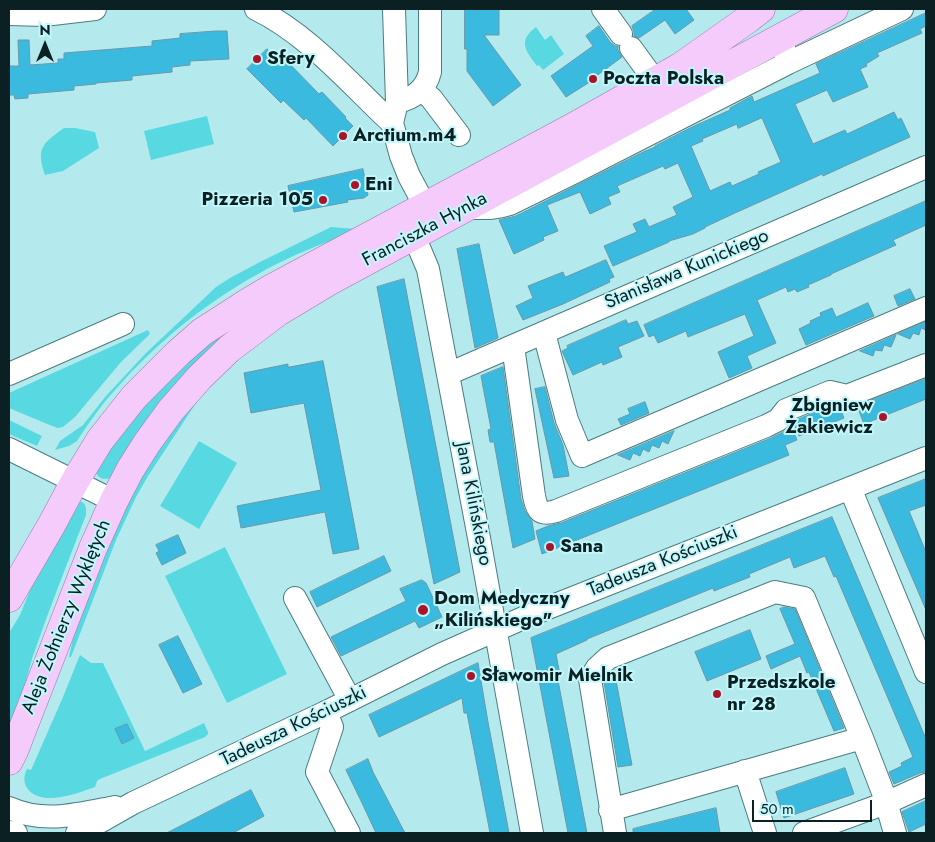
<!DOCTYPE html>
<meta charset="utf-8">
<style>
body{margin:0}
#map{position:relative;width:935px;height:842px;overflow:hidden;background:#b4eaed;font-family:Jost,sans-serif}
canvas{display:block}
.frame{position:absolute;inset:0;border:10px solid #0b2022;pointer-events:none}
.north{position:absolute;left:20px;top:20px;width:50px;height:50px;-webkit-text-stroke:4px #c1f7fb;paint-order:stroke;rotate:0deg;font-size:14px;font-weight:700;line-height:20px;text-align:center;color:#0b2022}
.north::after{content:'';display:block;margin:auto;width:18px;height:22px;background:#0b2022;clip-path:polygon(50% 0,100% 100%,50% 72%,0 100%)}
.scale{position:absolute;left:752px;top:800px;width:120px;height:22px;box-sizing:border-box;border:2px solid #0b2022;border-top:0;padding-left:6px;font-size:15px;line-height:18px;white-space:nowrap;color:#0b2022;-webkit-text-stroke:4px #c1f7fb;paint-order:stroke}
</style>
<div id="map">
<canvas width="935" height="842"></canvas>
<div class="frame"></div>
<div class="north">N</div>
<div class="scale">50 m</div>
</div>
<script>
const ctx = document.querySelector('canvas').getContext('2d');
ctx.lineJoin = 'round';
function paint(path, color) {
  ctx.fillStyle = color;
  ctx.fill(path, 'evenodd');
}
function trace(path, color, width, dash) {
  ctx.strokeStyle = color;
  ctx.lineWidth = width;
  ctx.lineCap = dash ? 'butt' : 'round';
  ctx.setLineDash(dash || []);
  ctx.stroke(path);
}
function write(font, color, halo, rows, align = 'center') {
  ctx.font = font + ' Jost,sans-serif';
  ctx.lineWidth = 4;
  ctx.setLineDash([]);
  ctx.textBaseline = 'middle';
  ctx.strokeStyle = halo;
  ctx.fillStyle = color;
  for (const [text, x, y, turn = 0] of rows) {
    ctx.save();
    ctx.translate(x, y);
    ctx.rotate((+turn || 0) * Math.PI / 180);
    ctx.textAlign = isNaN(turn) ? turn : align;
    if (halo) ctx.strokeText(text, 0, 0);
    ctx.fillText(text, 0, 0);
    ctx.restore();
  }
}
paint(new Path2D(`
 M536,27L545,40L551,35L564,54L543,70L539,65L537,66C526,51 517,41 536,27Z
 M207,116L214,144L151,160L144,131Z
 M64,128H75L95,132L99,148L63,171L45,175C36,148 42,144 64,128Z
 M331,227L357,229C341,238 322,243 305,251C292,256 279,263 267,269C209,300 159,340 116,389C101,405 89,423 77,441L69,446L55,450L60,441L83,425L106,396L145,354L216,287L230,278L260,262Z
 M285,290L111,478C103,480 98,479 95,470L125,423L182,362Z
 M148,330L150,334L121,362L75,417L63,427L58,428L52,426L9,408V393Z
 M200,397L148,476L136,497L116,540L71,657H69L76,623L128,499L169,430Z
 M9,420L42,436L37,446L9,434Z
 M199,441L237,463L199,529L160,506Z
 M79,501C87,503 86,508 86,515C68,562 49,609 33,656C25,682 20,709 9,734V633L20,615L35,578Z
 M225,547L287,674L227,703L165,576Z
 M80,655L91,663H103L145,751L204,723L208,732V734L205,737L100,779L97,781L95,787C78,793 41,808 27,788C23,782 24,775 27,769L31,770L63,697Z`), '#58d9e2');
const building = new Path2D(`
 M465,9H499V35H484L521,85L493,106L467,71V49H465Z
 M656,9H686L694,20L675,34L665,20L639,38L634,36V32L632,26Z
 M926,13V26L920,29L922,33L877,53L879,56L866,64L867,66L860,69L868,87L833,102L827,90L795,104L813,144L845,130L847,134L894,112L898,120L901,118L910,137L847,165L834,171L823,176L822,174L735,213L705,227V228L693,234L669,241V242L613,266L604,246L637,232L633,224L645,219L649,227L677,215L673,207L693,197L678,163L665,169L663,166L617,186L620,192L608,197L611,204L590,214L580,192L547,205L558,231L543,237L544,240L514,254L513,252L499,220L516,216L641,153L655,147V146L692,127L730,110V108L752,96L754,102L820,73L816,64ZM762,118L781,162L758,172L759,174L732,186L730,182L710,191L691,146L703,141L702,139L737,124L738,128Z
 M599,26L610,42L615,46H618V50L622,57L595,77L596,78L566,97L551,76L593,46L586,36Z
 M216,31H227L229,59L190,61V65L172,67V72L132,76V80L96,83V84L74,86V90L28,94V98L15,99L14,95H9V66H19L18,40H29L30,65L58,63V59H64V53L152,46V41L180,38V34Z
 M267,49L276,58L280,54L319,94L322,92L346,117L345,118L353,126L333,146L306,118L304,120L283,100L281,103L247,69Z
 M363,169L368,195L364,198L347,200L348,202L294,212L288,186Z
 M926,201V225L893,240L896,245L831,274V275L808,285L809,287L797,292L795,289L788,292L786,287L757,300L776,343L747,356L752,368L729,378L718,352L754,336L745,314L688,337L686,331L658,343L654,335L649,337L644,325Z
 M479,244L498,338L475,348L457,249Z
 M606,260L614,277L609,279L610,282L563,304L523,320L516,306L533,298L528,286L563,272L565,277Z
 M404,279L460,572L434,584L377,287Z
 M910,289L915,299L898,306L894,296Z
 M868,303L874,316L806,345L799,329L811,323L810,321L821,316L820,313L832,308L836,317Z
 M626,320L628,324L637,321L644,336L618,347L622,357L603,365L602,362L573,375L562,351L568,348L567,346Z
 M926,322V330L921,328L919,335L913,333L910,339L898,334Z
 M896,335L891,347L884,345L882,351L875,350L873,356L860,351Z
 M323,361L359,549L333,554L325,512L241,528L237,506L321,490L304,403L251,413L244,373L288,364V367Z
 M503,367L521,499L525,511L532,521L535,539L513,548L494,442H490L488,430L491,429L481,376Z
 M926,379V399L864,424L857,406Z
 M545,387L554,423L563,445L569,476L554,478L535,389Z
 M645,402L649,413L621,425L618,419L630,414L628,409Z
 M831,406L840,408L844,418L799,436L793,422L794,421Z
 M792,428L797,440L785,445L789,455L542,554L536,531L548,526L561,523L771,438Z
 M674,431L668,444L662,441L659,448L652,445L649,452L643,449L640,456L633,453L630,460L618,455Z
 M926,479V505L909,511L926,552V610L878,498Z
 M832,517L926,739V772L920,773L894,784L889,772L902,766L901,763L913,757L836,576L834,577L825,556L794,568L790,557L749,574L750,577L724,587L714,591L713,588L587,639V640L556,654L560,675H557L587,833H568L531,638Z
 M178,535L186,553L162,565L156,553L159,551L156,545Z
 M384,556L391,571L317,607L310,592Z
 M422,580L426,583L442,617L419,628L415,621L341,656L331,637L406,601L400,589Z
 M784,607L795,609L844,728L834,731L809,672L807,673L800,656L771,669L766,656L795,644L780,609Z
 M750,630L761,659L707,681L695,652Z
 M178,636L202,684L183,693L159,645Z
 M478,663L488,722L509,833H490L467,713H464L462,698L379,737L369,715Z
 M615,675L632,765L618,767L604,682L608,676Z
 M127,724L134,738L122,744L115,729Z
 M368,759L373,772L405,833H376L362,803L346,770Z
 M845,768L854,794L784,818L776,792Z
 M251,790L264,816L233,833H167Z
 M926,801V824L909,832L902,812Z
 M716,808L720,833H633V829Z`);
paint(building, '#3abade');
trace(building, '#6a98a8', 1);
const minor = new Path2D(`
 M256,9C308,34 350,84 392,123
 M394,9L397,102L392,123L401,156L409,176L425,206
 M603,9L621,34
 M9,14L44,15L95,9
 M631,48L655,81
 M788,63L902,9
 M421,90L431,98L459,135
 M397,102C413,99 426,89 430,72V9
 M467,208C482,208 496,209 510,204L575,172L788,63L781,37
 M414,236L428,269L479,538L532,833
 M544,333L567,420L582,456L926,308
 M513,346L534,496C537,511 540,516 556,511L766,426L778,420L786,410L830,392L847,396L926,365
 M9,374L123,324
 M448,374L926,167
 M9,449L114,501
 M850,488L926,672
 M295,598L350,700
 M326,712L332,727L317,772L349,833
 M745,771L765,833
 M9,808C44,824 79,814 115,807
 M610,810L862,738
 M9,832L16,833
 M77,833L82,832L133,803L326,712L442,654L530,615L926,458
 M615,833L590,679L597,668L608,658L775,592L804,598L862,738L884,795L895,833
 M804,833L886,803L926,785`);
const major = new Path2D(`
 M9,598L52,524L75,481L100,440L134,397L178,353L202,332L250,301L272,288L573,127L680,67L748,19L761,9
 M9,761L14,751L93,548L114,501L130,470L147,443L171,410L200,377L229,349L278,312L328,282L834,9`);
trace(minor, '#4a7d81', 24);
trace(major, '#9e79ad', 29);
trace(minor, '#fff', 22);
trace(major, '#f4cbfb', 28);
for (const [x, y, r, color] of [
 [257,59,5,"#aa142a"],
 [593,79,5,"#aa142a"],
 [343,136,5,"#aa142a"],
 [355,185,5,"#aa142a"],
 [323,200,5,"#aa142a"],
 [883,417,5,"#aa142a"],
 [550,547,5,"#aa142a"],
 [423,610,6,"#aa142a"],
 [471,676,5,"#aa142a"],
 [717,694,5,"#aa142a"]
]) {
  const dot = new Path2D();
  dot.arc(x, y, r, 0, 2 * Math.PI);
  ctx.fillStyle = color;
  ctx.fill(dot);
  trace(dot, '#c1f7fb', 2);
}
write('bold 19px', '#0b2022', '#c1f7fb', [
 ["Sfery",267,59],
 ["Poczta Polska",603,79],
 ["Arctium.m4",353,136],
 ["Eni",365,185],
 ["Pizzeria 105",313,200,"right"],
 ["Zbigniew",873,406,"right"],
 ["Żakiewicz",873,428,"right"],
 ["Sana",560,547],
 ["Dom Medyczny",434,599],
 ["„Kilińskiego\"",434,621],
 ["Sławomir Mielnik",481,676],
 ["Przedszkole",727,683],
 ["nr 28",727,705]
], 'left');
write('19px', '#0b2022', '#c1f7fb', [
 ["Franciszka Hynka",425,230,-28],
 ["Stanisława Kunickiego",687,270,-23],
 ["Jana Kilińskiego",473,504,79],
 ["Tadeusza Kościuszki",663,562,-22],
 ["Aleja Żołnierzy Wyklętych",67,617,-68],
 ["Tadeusza Kościuszki",294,727,-26]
]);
</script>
